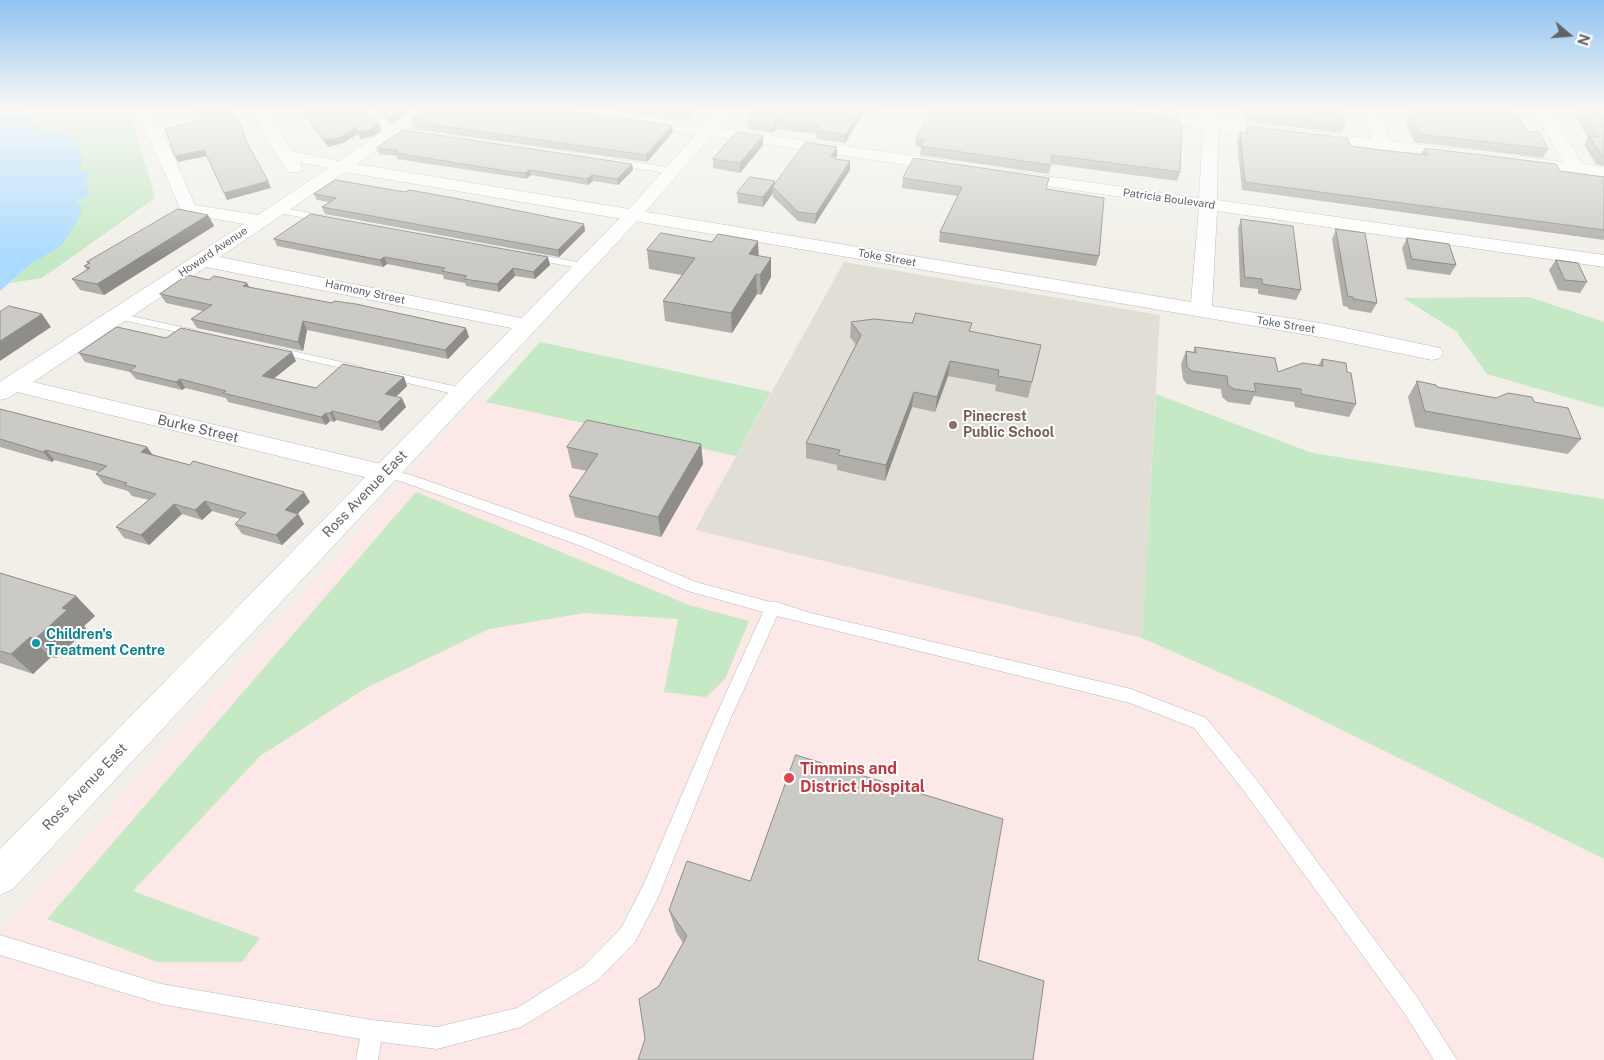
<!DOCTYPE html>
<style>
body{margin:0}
#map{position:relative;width:1604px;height:1060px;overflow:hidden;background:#f1efe8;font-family:"Public Sans",sans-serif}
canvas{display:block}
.north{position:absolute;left:1544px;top:10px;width:50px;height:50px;-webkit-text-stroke:4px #fff;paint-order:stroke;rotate:108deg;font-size:14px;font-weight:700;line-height:20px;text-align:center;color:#5f6368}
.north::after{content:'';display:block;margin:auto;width:18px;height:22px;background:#5f6368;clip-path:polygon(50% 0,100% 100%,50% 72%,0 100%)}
</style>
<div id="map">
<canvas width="1604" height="1060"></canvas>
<div class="north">N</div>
</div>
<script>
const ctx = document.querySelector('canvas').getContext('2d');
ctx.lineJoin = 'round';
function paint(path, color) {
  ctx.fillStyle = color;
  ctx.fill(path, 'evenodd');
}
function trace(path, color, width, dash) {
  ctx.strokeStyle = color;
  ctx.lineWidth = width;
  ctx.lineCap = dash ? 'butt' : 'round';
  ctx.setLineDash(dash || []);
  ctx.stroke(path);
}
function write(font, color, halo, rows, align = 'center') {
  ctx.font = font + ' "Public Sans",sans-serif';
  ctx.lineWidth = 4;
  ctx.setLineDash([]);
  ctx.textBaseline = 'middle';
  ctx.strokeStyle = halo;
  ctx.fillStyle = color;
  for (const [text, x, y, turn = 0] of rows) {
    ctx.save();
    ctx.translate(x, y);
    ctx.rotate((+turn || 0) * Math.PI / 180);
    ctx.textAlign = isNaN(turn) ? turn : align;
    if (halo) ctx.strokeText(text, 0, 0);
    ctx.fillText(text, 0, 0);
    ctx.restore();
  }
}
paint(new Path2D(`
 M844,262L1160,315L1142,638L695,530Z`), '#e1ded6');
paint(new Path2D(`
 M473,399L736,456L695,530L1142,638L1275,697L1604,859V1060H0V933L406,478Z`), '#fce8e6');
paint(new Path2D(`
 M21,110H132L131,114L155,198L42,278L10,283L31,264L61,246L75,202L84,182L62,134L42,132L38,125L31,122L29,114Z
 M1529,297L1604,322V408L1487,374L1456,331L1403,298Z
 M540,342L771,392L736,456L486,402Z
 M1156,394L1312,453L1604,499V859L1275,697L1142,638Z
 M416,492L689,605L749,621L725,679L706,697L664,692L678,619L584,613L489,629L366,688L260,756L133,891L260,938L242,962H157L47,919Z`), '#c5e8c5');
paint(new Path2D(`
 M0,110H21L30,114L32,122L38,125L42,132L62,134L74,139L83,159L80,170L90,174L84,182L88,187L89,196L75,202L81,205V213L75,225L61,246L31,264L0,291Z`), '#aadaff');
const service = new Path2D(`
 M366,110H374L388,125L409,131L405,133L382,129Z
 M614,159L672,168L676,171L672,174L611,164L610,162Z
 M277,207L327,216L332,219L327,222L274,212V208Z
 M530,253L583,263L588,266L583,269L527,258L525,256Z
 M117,313L195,330L200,333L195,336L113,318L112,316L113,314Z
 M275,347L359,366L365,369L359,372L271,352L269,350Z
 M387,371L462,388L468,392L462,396L383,377L381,375L383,373Z
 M385,469L411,475L591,538L696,582L770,602L773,601L811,613L1131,689L1206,718L1256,779L1417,997L1457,1060H1434L1403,1011L1244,791L1194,728L1130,703L777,616L729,722L657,900L635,942L598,980L521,1027L437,1049L381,1042L378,1060H356L360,1039L161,1004L0,955V935L161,984L372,1020L437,1027L517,1008L584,966L621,928L643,886L713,722L763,612L688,591L581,546L403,482L380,476L379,473L380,470Z`);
const minor = new Path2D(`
 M137,110H153L152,116L168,144L195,205L258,215L328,168L299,162L302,168L300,172H288L276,154L251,110H267L292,151L339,161L415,110H433L357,164L1191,302L1199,208L1011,181L1005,180L1002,176L1005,172L1011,171L1199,198L1203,128L1099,115L1094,113L1092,110H1138L1203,118V110H1219L1218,120L1373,139L1363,110H1379L1390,141L1461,150L1467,151L1469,155L1467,159L1461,160L1218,130L1217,200L1604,255V267L1217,211L1212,306L1326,324L1440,348L1443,353L1440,358L1432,360L1326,338L345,172L220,257L526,319L534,320L537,325L534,330L526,331L206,267L33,382L394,467L398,473L394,479L385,482L17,392L8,398L0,400V382L4,379L244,224L182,213L152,144L136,116Z
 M1533,110H1549L1582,164L1604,167V177L1515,166L1513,162L1515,158L1521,157L1563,162Z
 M635,116L949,161L955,162L957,166L955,170L949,171L629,124L627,121L629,118Z`);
const secondary = new Path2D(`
 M718,110H734L639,219L13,889L0,895V849L627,211Z`);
trace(service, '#b5b8bc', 1);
trace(minor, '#b5b8bc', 1);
trace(secondary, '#b6babf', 1);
paint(service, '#fff');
paint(minor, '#fff');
paint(secondary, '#fff');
paint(new Path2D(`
 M300,110H367L379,124L381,131L373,136L361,139L358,134L343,143L328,147Z
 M377,110H411L391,124Z
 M610,110H695L685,120Z
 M753,110H878L876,113L865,111L845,143L816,139V134L776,129L773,133L748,129L747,120L749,119V115Z
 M915,110H1116L1179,124L1180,172L1177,181L1051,164L1049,174L920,155L921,147L915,146L916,138L931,112Z
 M1156,110H1179L1178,113Z
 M1244,110H1342L1345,125L1342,133L1244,121Z
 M1409,110H1514L1526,131L1548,149L1543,158L1414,142L1406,122L1410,114Z
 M1571,110H1604V166L1596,164L1584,145L1588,138Z
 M429,114L673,132L647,162L414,129L412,122Z
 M1248,126L1350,146L1421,154L1425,148L1560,171L1604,177V240L1242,190L1237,141L1240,132L1245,133Z
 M763,145L740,173L713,168V159Z
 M377,148L632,164L633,170L618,185L593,181L588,185L531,175L526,179L515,177L397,159V156L379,154Z
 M837,156L836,159L850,170L815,224L798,221L773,197V193L763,207L738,203L737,193L775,181V184Z
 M903,178L1047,189L1099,256L1096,266L939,242L940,232L958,196L902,188Z
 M314,194L584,224L585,231L559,257L325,214L322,207L329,202L317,200Z
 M208,215L214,226L104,295L80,290L72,279L87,270L84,266L88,264L87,262Z
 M1241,219L1301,290L1296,300L1258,294V289L1240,287L1238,228Z
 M1336,229L1377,303L1371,313L1348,309V307L1343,306L1332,239Z
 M1407,238L1456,265L1450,275L1407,269L1402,248Z
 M274,239L550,265L535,279L515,276L499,292L466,286L465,283L444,279L443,275L387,264L383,267L277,246Z
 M647,250L759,256L771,277L761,295L757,294L732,333L665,321L663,301L682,275L649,269Z
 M1556,260L1587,282L1580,293L1558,290L1549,270Z
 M209,280L249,287L469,337L448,359L307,330L303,351L197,328L191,319L203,311L166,303L160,294Z
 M851,322L971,332L1041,345L1028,398L995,391L996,385L948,376L935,412L912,407L885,481L837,470V465L806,458V443L856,345L850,337Z
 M166,338L296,361L274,378L316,388L404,377L407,386L396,397L406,407L382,431L336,420L334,422L330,421L326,425L228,402L226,398L185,388L182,390L136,379L130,372L85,362L79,353Z
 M1195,347L1278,372L1318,366L1322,359L1347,372L1356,404L1349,417L1295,407L1294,402L1254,396L1250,405L1228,402L1222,397L1221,389L1187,384L1183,379L1181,364L1186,351L1193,352Z
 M1417,381L1437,387L1496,398L1534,402L1581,439L1568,454L1415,427L1408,397Z
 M0,409L147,447L152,454L310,502L298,513L304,524L282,545L242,534L235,524L240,519L212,511L202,520L182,514L149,545L124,538L116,527L149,500L132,496L128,491L104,484L96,474L99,472L54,460L52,462L0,447Z
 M701,444L703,464L661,537L575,517L569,496L587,471L572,468L567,447Z
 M0,573L76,596L95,616L84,626L87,630L56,658L51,657L33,674L0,663Z
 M669,910L978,960L645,1039L659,986L683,943L676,932Z`), '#afaea9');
paint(new Path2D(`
 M400,110H411L391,124L389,117Z
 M687,110H695L685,120V113Z
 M861,110H865V111L845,143V135Z
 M776,120V129L773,133V124Z
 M379,124L381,131L373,136L361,139L359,132Z
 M672,125L673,132L647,162L646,155Z
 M356,127L358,134L343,143L328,147L325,140Z
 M763,136V145L740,173V163Z
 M837,147V156L836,158V166L831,156Z
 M204,150L207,156L178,162L175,156Z
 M850,161V170L815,224L816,214Z
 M632,164L633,170L618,185L617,179Z
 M529,170L531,175L526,179L525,173Z
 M592,175L593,181L588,185L587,179Z
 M268,181L271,188L227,200L224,193Z
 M775,181V190L773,187V193L763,207V197Z
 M208,215L214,226L104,295L97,284Z
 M584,224L585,231L559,257L558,250Z
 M758,241L759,260L749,254Z
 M384,257L387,264L383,267L380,260Z
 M548,257L550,265L535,279L533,272Z
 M771,258V277L761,295L760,275Z
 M513,268L515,276L499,292L497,284Z
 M756,274L757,294L732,333L731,313Z
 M247,283L252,292L243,286Z
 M42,314L51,327L0,361V341Z
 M303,321L307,330L303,351L298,342Z
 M466,328L469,337L448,359L445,350Z
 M292,352L296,361L267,384L262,376Z
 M950,361L948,376L935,412L937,397Z
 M404,377L407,386L389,403L385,394Z
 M180,379L185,388L182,390L176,382Z
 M914,392L912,407L885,481L886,465Z
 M402,398L406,407L382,431L378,422Z
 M332,411L336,420L334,422L330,413Z
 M326,413L330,421L326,425L321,417Z
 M701,444L703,464L661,537L658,517Z
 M147,447L154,457L141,452Z
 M46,450L54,460L52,462L43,452Z
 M304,492L310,502L291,520L285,510Z
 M205,501L212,511L202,520L195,510Z
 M174,504L182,514L149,545L141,535Z
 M298,514L304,524L282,545L276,535Z
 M76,596L95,616L84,626L87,630L56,658L35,639L62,608Z
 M30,637L51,657L33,674L11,654Z`), '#8f8d8a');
const building = new Path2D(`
 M196,110H231L241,126L246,141L268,181L224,193L204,150L175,156L165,129L203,120Z
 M302,110H367L379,124L371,129L359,132L356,127L341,137L325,140Z
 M381,110H400L389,117Z
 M424,110H426L429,114L434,110H558L672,125L646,155L412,122L417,118L411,119Z
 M663,110H687L685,113Z
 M753,110H861L845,135L816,130L819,125L776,120L773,124L747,120L752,115H749Z
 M932,110H1116L1180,117L1179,124H1182L1180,172L1052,155L1051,165L921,146L924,139L916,138Z
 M1246,110H1342L1345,125L1247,113Z
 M1416,110H1514L1526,131L1539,132L1548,149L1419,134L1410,114L1418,115Z
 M1581,110H1604V156H1602L1589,136L1599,137Z
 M1248,126L1348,138L1350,146L1388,151L1428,155L1425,148L1556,164L1560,171L1604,177V230L1245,182L1240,132L1248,133Z
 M403,130L632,164L617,179L592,175L587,179L529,170L525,173L513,172L395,153L398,151L377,148Z
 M737,132L763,136L740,163L713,159Z
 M806,142L837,147L831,156L836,157L835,159L850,161L816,214L798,212L773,187Z
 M914,158L1049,178L1046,189L1104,198L1099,256L940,232L962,187L903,178Z
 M750,177L775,181L763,197L737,193Z
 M336,180L404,192L410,190L454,198L584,224L558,250L322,207L336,198L314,194Z
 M178,209L208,215L97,284L72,279L90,268L84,266L90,263L87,262Z
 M311,214L548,257L533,272L513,268L497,284L464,279L467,276L442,271L445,268L384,257L380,260L274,239Z
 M1241,219L1293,226L1301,290L1262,284V279L1245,277Z
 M1336,229L1365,233L1377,303L1354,299L1353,297L1348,296Z
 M661,233L712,242L718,234L758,241L749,254L771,258L760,275L756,274L731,313L663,301L695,258L647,250Z
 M1407,238L1449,244L1456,265L1412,259Z
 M1556,260L1578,263L1587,282L1565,280Z
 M188,275L209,280L214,276L247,283L243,286L332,303L334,301L356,304L466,328L445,350L303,321L298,342L191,319L212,305L160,294Z
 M9,306L42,314L0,341V312Z
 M916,313L972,323L969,331L1041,345L1032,382L998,376L999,370L950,361L937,397L914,392L886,465L838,455L840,450L806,443L861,335L851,322L874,319L912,323Z
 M117,327L166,338L181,328L292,352L262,376L316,388L343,364L404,377L385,394L402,398L378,422L332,411L330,413H326L321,417L223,393L226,391L180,379L176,382L130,371L136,366L79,353Z
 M1195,347L1275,358L1278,372L1303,363L1323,366L1322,359L1346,363L1347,372L1351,373L1356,404L1301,394V389L1254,383L1256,392L1234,389L1228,385L1227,376L1192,371L1187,367L1186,351L1196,353Z
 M1417,381L1436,385L1437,387L1496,398L1508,393L1532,397L1534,402L1568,408L1581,439L1425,411Z
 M0,409L147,447L141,452L190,465L193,461L304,492L285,510L298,514L276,535L235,524L246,513L205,501L195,510L174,504L141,535L116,527L156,494L124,485L127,483L96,474L107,466L46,450L43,452L0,439Z
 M587,420L701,444L658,517L569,496L598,454L567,447Z
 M0,573L76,596L62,608L67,610L35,639L30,637L11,654L0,651Z
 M796,755L1003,819L978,960L1044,981L1033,1060H638L645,1039L639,999L659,986L687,936L669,910L687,861L750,881Z`);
paint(building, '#cccac5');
trace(building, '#8f8d8a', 1);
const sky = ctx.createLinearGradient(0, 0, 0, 259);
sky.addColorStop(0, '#8fc3f1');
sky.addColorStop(0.42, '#f9f8f5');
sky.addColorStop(1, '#f9f8f500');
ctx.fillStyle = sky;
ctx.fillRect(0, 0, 1604, 259);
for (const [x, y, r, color] of [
 [953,425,5,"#8d6e63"],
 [36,643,5,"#0f9aa8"],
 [789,778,6,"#e0444e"]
]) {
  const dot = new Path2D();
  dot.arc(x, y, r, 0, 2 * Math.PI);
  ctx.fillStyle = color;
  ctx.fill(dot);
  trace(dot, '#fff', 2);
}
write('11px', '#5f6368', '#fff', [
 ["Patricia Boulevard",1169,199,8],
 ["Howard Avenue",213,252,-34],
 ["Toke Street",887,258,10],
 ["Harmony Street",365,292,12],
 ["Toke Street",1286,325,9]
]);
write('bold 14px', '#785e54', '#fff', [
 ["Pinecrest",963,417],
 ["Public School",963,433]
], 'left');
write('14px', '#5f6368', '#fff', [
 ["Burke Street",198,429,13],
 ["Ross Avenue East",365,494,-46],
 ["Ross Avenue East",85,787,-46]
]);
write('bold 14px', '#0d838f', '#fff', [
 ["Children's",46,635],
 ["Treatment Centre",46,651]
], 'left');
write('bold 16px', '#be3a42', '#fff', [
 ["Timmins and",800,769],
 ["District Hospital",800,787]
], 'left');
</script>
